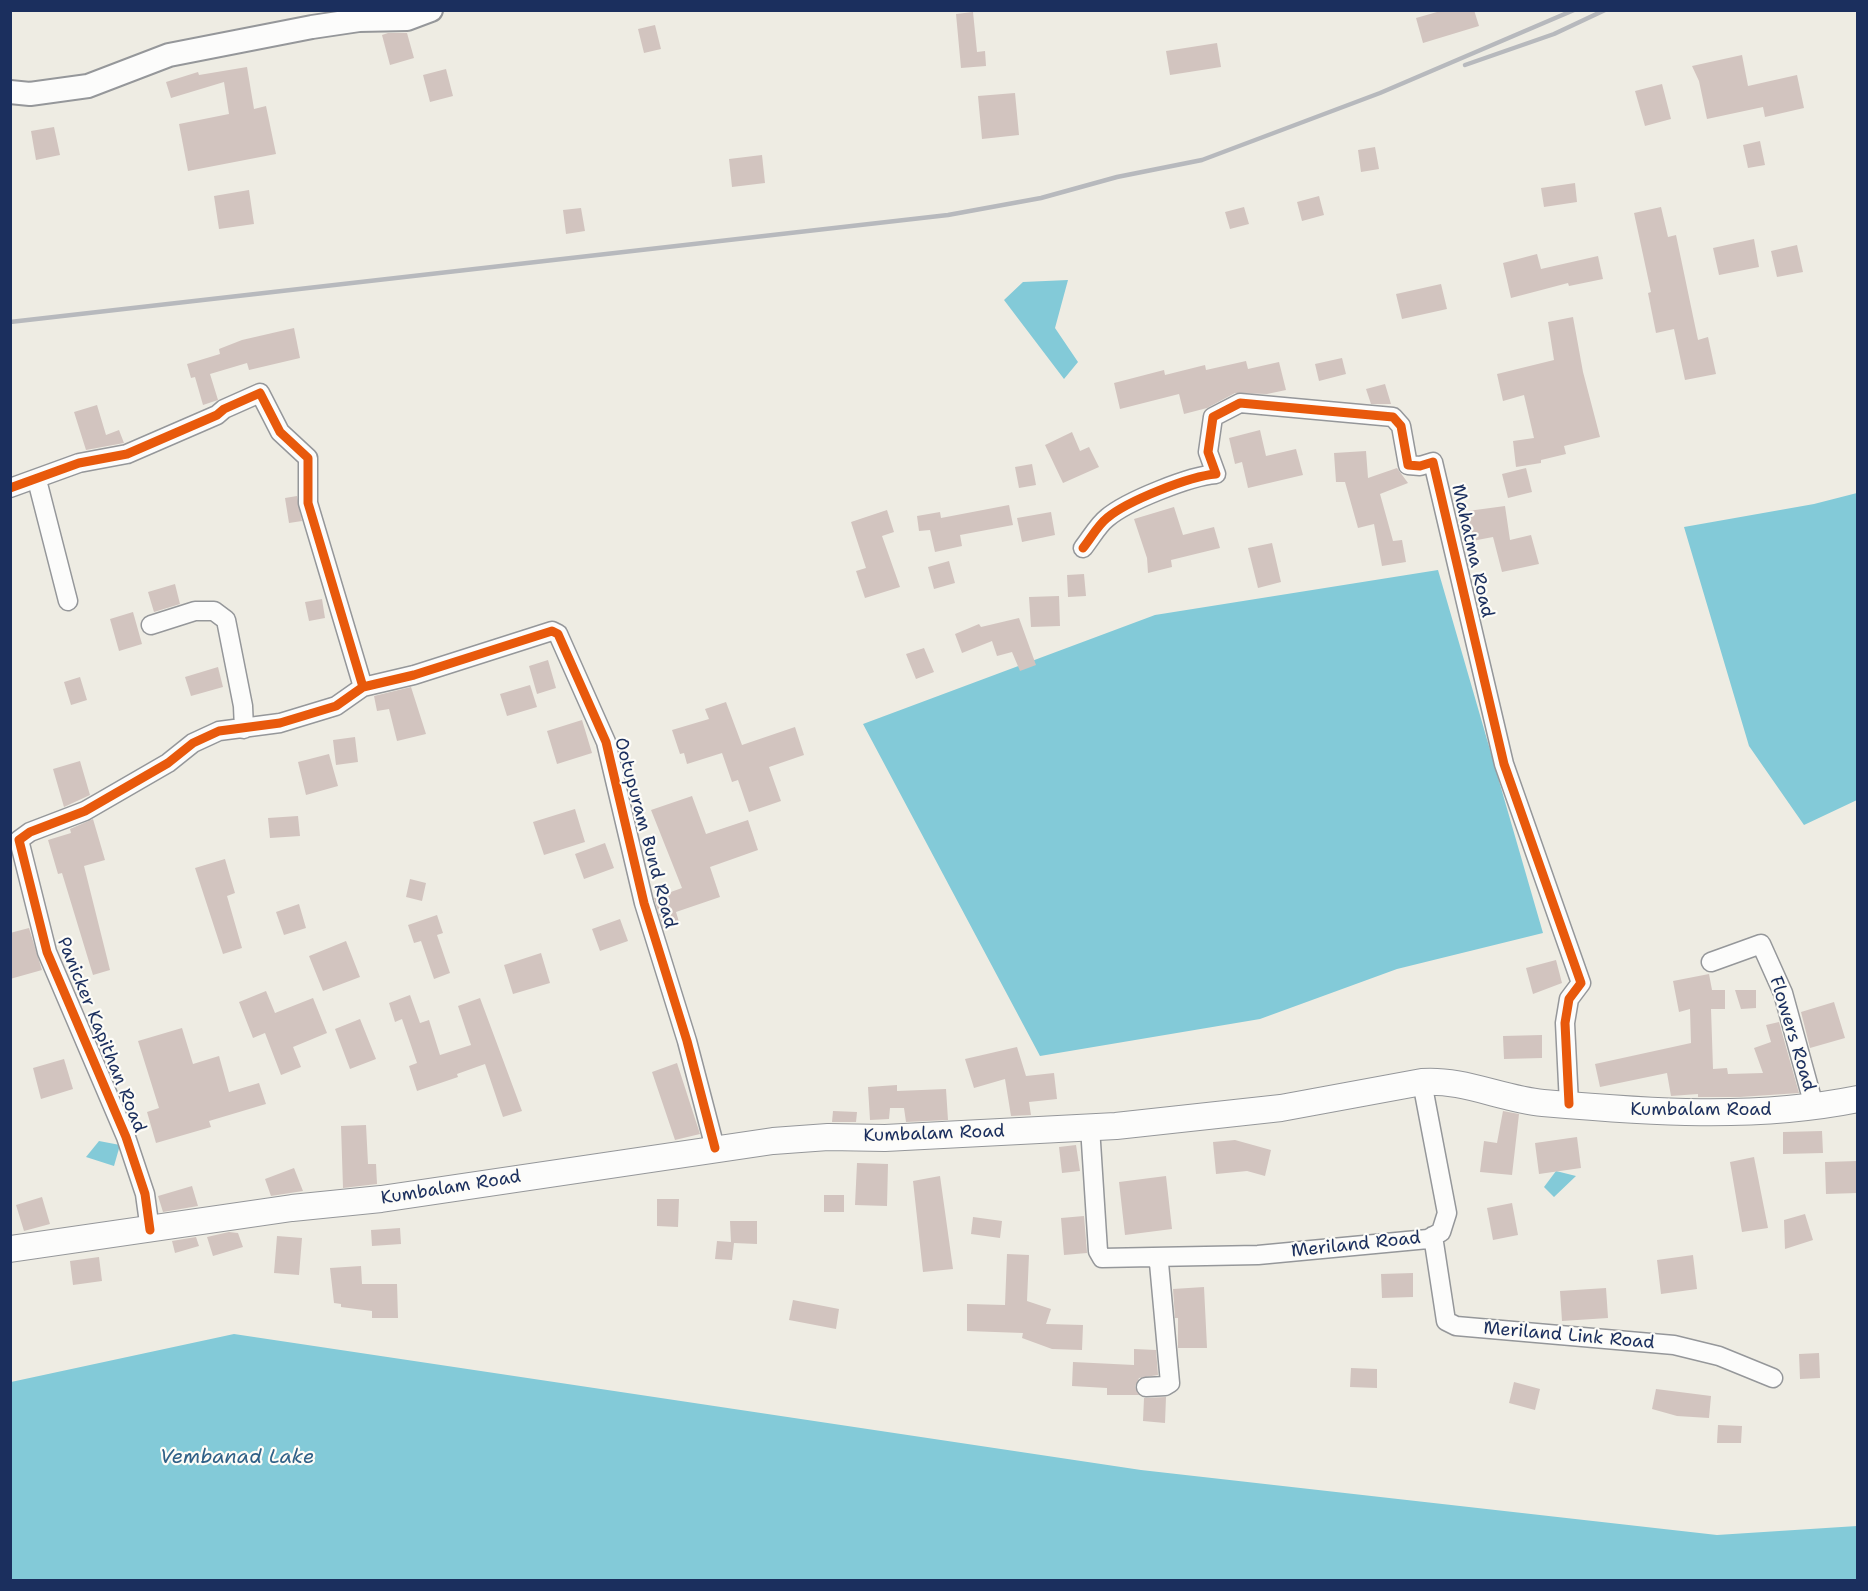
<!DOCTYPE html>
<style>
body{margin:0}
#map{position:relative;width:1868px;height:1591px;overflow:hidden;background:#eeece3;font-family:"Shantell Sans",sans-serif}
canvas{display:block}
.frame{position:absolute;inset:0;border:12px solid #1b2f5e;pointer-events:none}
</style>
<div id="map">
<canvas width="1868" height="1591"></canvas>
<div class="frame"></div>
</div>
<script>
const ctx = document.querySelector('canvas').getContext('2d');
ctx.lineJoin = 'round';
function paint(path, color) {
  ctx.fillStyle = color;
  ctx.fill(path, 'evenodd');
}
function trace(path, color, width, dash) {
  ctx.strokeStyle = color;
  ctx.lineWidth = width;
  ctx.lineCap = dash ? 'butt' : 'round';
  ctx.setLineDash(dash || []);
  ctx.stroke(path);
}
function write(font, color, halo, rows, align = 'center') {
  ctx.font = font + ' "Shantell Sans",sans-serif';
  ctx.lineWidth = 4.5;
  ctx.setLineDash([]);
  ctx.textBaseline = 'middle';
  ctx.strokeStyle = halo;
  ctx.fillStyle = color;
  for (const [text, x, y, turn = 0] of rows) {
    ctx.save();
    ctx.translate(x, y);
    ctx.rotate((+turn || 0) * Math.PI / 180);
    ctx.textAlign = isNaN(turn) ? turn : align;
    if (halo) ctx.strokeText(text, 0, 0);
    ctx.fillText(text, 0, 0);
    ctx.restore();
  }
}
paint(new Path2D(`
 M1068,280L1055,328L1078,362L1064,379L1004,300L1023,282Z
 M1857,493V800L1804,825L1749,746L1684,527L1814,504Z
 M1438,570L1543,933L1397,969L1260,1019L1040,1056L863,724L1155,615Z
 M99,1141L120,1145L114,1166L86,1157Z
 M1556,1171L1576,1176L1554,1197L1544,1187Z
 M234,1334L1141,1470L1717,1535L1857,1526V1580H11V1382Z`), '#83cad8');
paint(new Path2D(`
 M1444,10H1474L1479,26L1423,43L1416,18Z
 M973,12L977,52L985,51L986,66L961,68L956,14Z
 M655,25L661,49L644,53L638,29Z
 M388,33H407L414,58L390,65L382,35Z
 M1217,43L1221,67L1170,75L1166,51Z
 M1742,55L1748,86L1797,75L1804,108L1765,117L1763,107L1707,119L1699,81L1692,66Z
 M247,67L254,109L266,106L276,154L188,171L179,124L229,114L224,82L171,98L166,82L198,72L199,75Z
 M446,69L453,96L430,102L423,75Z
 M1662,84L1671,119L1645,126L1635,91Z
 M1015,93L1019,135L982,139L978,96Z
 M54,127L60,155L36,160L31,131Z
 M1760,141L1765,165L1748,168L1743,145Z
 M1375,147L1379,169L1361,172L1358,150Z
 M762,155L765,183L732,187L729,159Z
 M1575,183L1577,202L1544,207L1541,188Z
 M249,190L254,224L219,229L214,196Z
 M1319,196L1324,215L1302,221L1297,202Z
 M1244,207L1249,224L1230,229L1225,212Z
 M1661,207L1668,237L1676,235L1698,340L1708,337L1716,374L1685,380L1674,329L1656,333L1648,293L1651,292L1634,213Z
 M581,208L585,231L566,234L563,210Z
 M1754,239L1759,267L1719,275L1713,248Z
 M1797,245L1803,272L1777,277L1771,251Z
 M1537,254L1541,269L1598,256L1603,279L1569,286L1568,283L1511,298L1503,263Z
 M1441,284L1447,309L1402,319L1396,294Z
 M1573,317L1583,372L1600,437L1564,446L1566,454L1541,460V463L1516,467L1513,441L1534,438L1524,395L1503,401L1497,374L1554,360L1548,322Z
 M294,328L300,358L249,370L247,363L210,374L218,400L203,405L195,377L191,378L187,364L220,354L219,349L242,340Z
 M1342,358L1346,374L1319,381L1315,364Z
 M1246,361L1248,369L1279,362L1286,390L1267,394L1235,393L1207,408L1184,414L1179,394L1120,409L1114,383L1164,370L1165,375L1205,365L1206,370Z
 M1385,384L1391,404H1371L1366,389Z
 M97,405L106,435L119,430L124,443L86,450L74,412Z
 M1260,430L1266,456L1296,449L1303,475L1248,488L1242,462L1235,464L1229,438Z
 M1072,432L1080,451L1089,447L1099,467L1063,483L1045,445Z
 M1366,451L1368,478L1397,468L1408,483L1380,494L1393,541L1402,540L1406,562L1382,566L1374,524L1358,528L1345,482H1336L1334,453Z
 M1032,464L1036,485L1019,488L1015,467Z
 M1526,468L1532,492L1508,498L1502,474Z
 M297,496L302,521L289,523L285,498Z
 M1009,505L1013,525L960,535L962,546L935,552L930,530L919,531L917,516L940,512L941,518Z
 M1505,506L1510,540L1531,535L1539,564L1502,572L1493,537L1472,541L1468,511Z
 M1174,507L1183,535L1214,527L1220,548L1171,560L1172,567L1148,573L1147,558L1134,519Z
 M887,510L894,532L882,536L900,587L865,598L856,571L866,568L851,522Z
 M1051,512L1055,535L1022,542L1017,518Z
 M1272,543L1281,582L1258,588L1248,548Z
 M949,561L955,583L934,589L928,567Z
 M1084,574L1086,596L1068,597L1067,575Z
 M175,584L180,604L154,612L148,592Z
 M1059,596L1060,626L1031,627L1029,597Z
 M322,599L325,618L309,621L305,602Z
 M133,612L142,644L119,651L110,619Z
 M1019,618L1036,665L1020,671L1012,652L997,656L992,641L962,653L955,634L979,624L981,627Z
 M924,648L934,672L916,679L906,654Z
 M548,660L556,688L537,694L529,666Z
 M218,667L223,687L191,696L185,677Z
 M80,677L87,700L71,705L64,682Z
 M530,685L537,707L507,716L500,694Z
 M411,687L426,734L397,741L389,709L377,711L374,696Z
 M726,702L742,745L795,727L804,755L769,767L781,801L749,812L738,780L732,782L722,753L687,764L684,753L680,754L672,730L709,719L705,709Z
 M582,720L592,753L557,764L547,731Z
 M355,737L358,762L336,765L333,740Z
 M329,754L338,786L306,795L298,762Z
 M80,761L90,795L64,807L53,769Z
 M692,796L706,834L748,820L758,850L710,867L720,897L676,912L679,922L663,928L654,898L682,888L651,810Z
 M575,809L585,842L544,855L533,822Z
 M298,816L300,836L270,838L268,818Z
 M93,819L105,860L84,866L110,970L93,975L62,873L58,874L48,840L71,833L70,829Z
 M605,843L614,868L584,879L575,854Z
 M225,859L235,893L227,896L242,948L223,954L195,868Z
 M410,879L426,883L422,901L406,897Z
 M299,904L306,928L284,935L276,912Z
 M437,915L443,933L437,935L450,973L434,979L421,941L414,943L408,925Z
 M620,919L628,941L600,951L592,929Z
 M29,928L42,970L10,979V933Z
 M346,941L360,977L323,991L309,956Z
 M541,953L550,983L513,994L504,965Z
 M1556,960L1562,983L1533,994L1526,968Z
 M1709,974L1712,990H1725V1009H1711L1713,1069L1727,1068L1728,1074L1763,1073L1754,1048L1771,1042L1766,1025L1779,1022L1799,1093L1740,1097H1698V1094L1671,1096L1667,1073L1600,1087L1595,1064L1691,1043L1690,1009L1679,1012L1673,981Z
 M1735,990H1756V1008L1741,1009Z
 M266,991L275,1013L313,998L327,1033L293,1047L301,1067L281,1075L265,1033L253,1038L239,1002Z
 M410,995L420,1023L429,1020L440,1055L471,1045L458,1006L480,998L522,1111L503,1117L485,1064L457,1074L458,1077L417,1091L409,1066L417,1063L402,1019L395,1022L389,1003Z
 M1834,1002L1845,1038L1810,1048L1801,1012Z
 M360,1019L376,1059L350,1069L335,1029Z
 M182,1028L193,1064L219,1056L229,1092L259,1083L266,1104L209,1121L211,1127L156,1143L147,1112L159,1108L138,1041Z
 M1542,1035V1058L1504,1059L1503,1036Z
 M1017,1047L1026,1076L1054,1073L1057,1099L1029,1102L1031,1115L1011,1116L1005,1079L974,1088L965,1059Z
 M64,1059L73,1089L41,1099L33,1068Z
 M677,1063L700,1134L675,1140L652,1072Z
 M897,1085V1091L946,1089L948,1120L906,1122L904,1108H890L889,1119L870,1120L868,1087Z
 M833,1111L857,1112L856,1122H832Z
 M1503,1111L1519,1114L1512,1175L1480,1172L1484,1141L1497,1143Z
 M366,1125L368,1164H376L377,1184L343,1188L341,1126Z
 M1822,1131L1823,1153L1783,1154V1132Z
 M1577,1137L1581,1168L1539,1174L1535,1143Z
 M1235,1140L1271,1150L1265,1176L1247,1171L1216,1174L1213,1142Z
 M1076,1145L1080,1171L1062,1173L1059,1147Z
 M1754,1157L1768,1228L1742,1232L1730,1162Z
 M1857,1161V1193L1826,1194L1825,1162Z
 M857,1163L888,1164L887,1206L855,1205Z
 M294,1168L303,1191L271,1196L265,1179Z
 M940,1176L953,1269L923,1272L913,1181Z
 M1166,1176L1172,1229L1125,1235L1119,1182Z
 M192,1186L198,1206L163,1212L158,1196Z
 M824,1195H844V1212H824Z
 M42,1197L50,1224L24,1231L16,1205Z
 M657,1199H679L678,1227L657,1226Z
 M1512,1203L1518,1235L1493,1240L1487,1208Z
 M1805,1214L1813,1240L1785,1249L1784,1220Z
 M1084,1216L1087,1253L1064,1255L1061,1218Z
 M973,1217L1002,1221L1000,1238L971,1234Z
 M730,1221H757V1244L734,1243L732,1260L715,1259L717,1241L731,1242Z
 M400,1228L401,1244L372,1246L371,1230Z
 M229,1232L238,1233L243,1247L213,1256L207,1237Z
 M277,1236L302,1238L299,1275L274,1273Z
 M196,1237L199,1246L175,1253L172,1241Z
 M1007,1254L1029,1255L1027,1301L1051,1309L1046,1324L1083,1325L1082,1350L1052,1349L1022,1338L1023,1333L967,1331V1304L1005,1305Z
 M1693,1255L1697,1289L1661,1294L1657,1260Z
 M99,1257L102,1281L73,1285L70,1261Z
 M361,1266L362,1284H397L398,1318H372V1311L341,1307V1304L334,1303L330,1268Z
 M1413,1273V1297L1382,1298L1381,1274Z
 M1204,1287L1207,1348H1178V1318H1175L1173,1289Z
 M1606,1288L1608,1318L1562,1321L1560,1291Z
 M793,1300L839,1309L836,1329L789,1320Z
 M1134,1349L1156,1350L1158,1375L1139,1378L1135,1387L1139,1395H1107V1388L1072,1386L1073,1362L1134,1365Z
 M1819,1353L1820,1378L1800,1379L1799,1354Z
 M1351,1368L1377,1369V1388L1350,1387Z
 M1514,1382L1540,1389L1535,1410L1509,1403Z
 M1656,1389L1711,1396L1709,1418L1677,1416L1652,1409Z
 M1166,1397L1165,1423L1143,1421L1144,1398Z
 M1718,1425L1742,1426L1741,1443H1717Z`), '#d2c4bf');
const minor = new Path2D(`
 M37,480L68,601
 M10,488L79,463L127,454L217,415L224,409L260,393L280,432L308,458V503L363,687
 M1083,548C1091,538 1098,525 1107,518C1127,501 1190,476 1216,474L1208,452L1213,417L1240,403L1393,417L1401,426L1408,465L1420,466L1433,462L1504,764L1581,983L1569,999L1565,1023L1569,1104
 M151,625L195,611H214L226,620L243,706L244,729
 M1711,962L1761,944L1783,993L1814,1106
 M1090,1127L1098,1251L1102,1258L1153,1257L1159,1263L1170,1383L1165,1386L1146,1387
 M150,1230L145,1194L126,1137L47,952L19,840L30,832L85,811L168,763L193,743L219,731L280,723L336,706L363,687L414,675L552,631L558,634L606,742L644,903L687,1041L715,1148
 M1433,1236L1446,1321L1456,1326L1674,1345L1719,1356L1773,1378
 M1153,1257L1258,1255L1428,1239L1441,1232L1447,1213L1422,1082`);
const tertiary = new Path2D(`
 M10,92L30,94L88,86L169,55L312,27L359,20L407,19L431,10`);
const secondary = new Path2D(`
 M10,1249L292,1208L381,1199L773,1141L828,1137L885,1138L1116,1126L1281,1108L1422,1082C1463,1079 1502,1099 1543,1103C1647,1112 1754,1120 1858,1099`);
trace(minor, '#95979a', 21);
trace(tertiary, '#95979a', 26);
trace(secondary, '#95979a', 28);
trace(minor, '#fcfcfb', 18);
trace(tertiary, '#fcfcfb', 22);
trace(secondary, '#fcfcfb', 26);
trace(new Path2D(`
 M1465,65L1554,34L1605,10
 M10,322L948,215L1041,198L1117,177L1202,160L1380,93L1574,10`), '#b7b9bd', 4.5);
trace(new Path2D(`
 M10,488L79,463L127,454L217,415L224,409L260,393L280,432L308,458V503L363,687
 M1083,548C1091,538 1098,525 1107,518C1127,501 1190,476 1216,474L1208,452L1213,417L1240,403L1393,417L1401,426L1408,465L1420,466L1433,462L1504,764L1581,983L1569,999L1565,1023L1569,1104
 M150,1230L145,1194L126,1137L47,952L19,840L30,832L85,811L168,763L193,743L219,731L280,723L336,706L363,687L414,675L552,631L558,634L606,742L644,903L687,1041L715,1148`), '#e8590c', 9);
write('18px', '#1b2f5e', '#fdfcf7', [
 ["Mahatma Road",1472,551,77],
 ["Ootupuram Bund Road",645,833,75],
 ["Flowers Road",1792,1034,73],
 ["Panicker Kapithan Road",101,1035,68],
 ["Kumbalam Road",1701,1110],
 ["Kumbalam Road",934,1134,-2],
 ["Kumbalam Road",451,1188,-9],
 ["Meriland Road",1356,1245,-6],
 ["Meriland Link Road",1569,1336,5]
]);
write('italic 20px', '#2f6087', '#fdfcf7', [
 ["Vembanad Lake",237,1458]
]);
</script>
